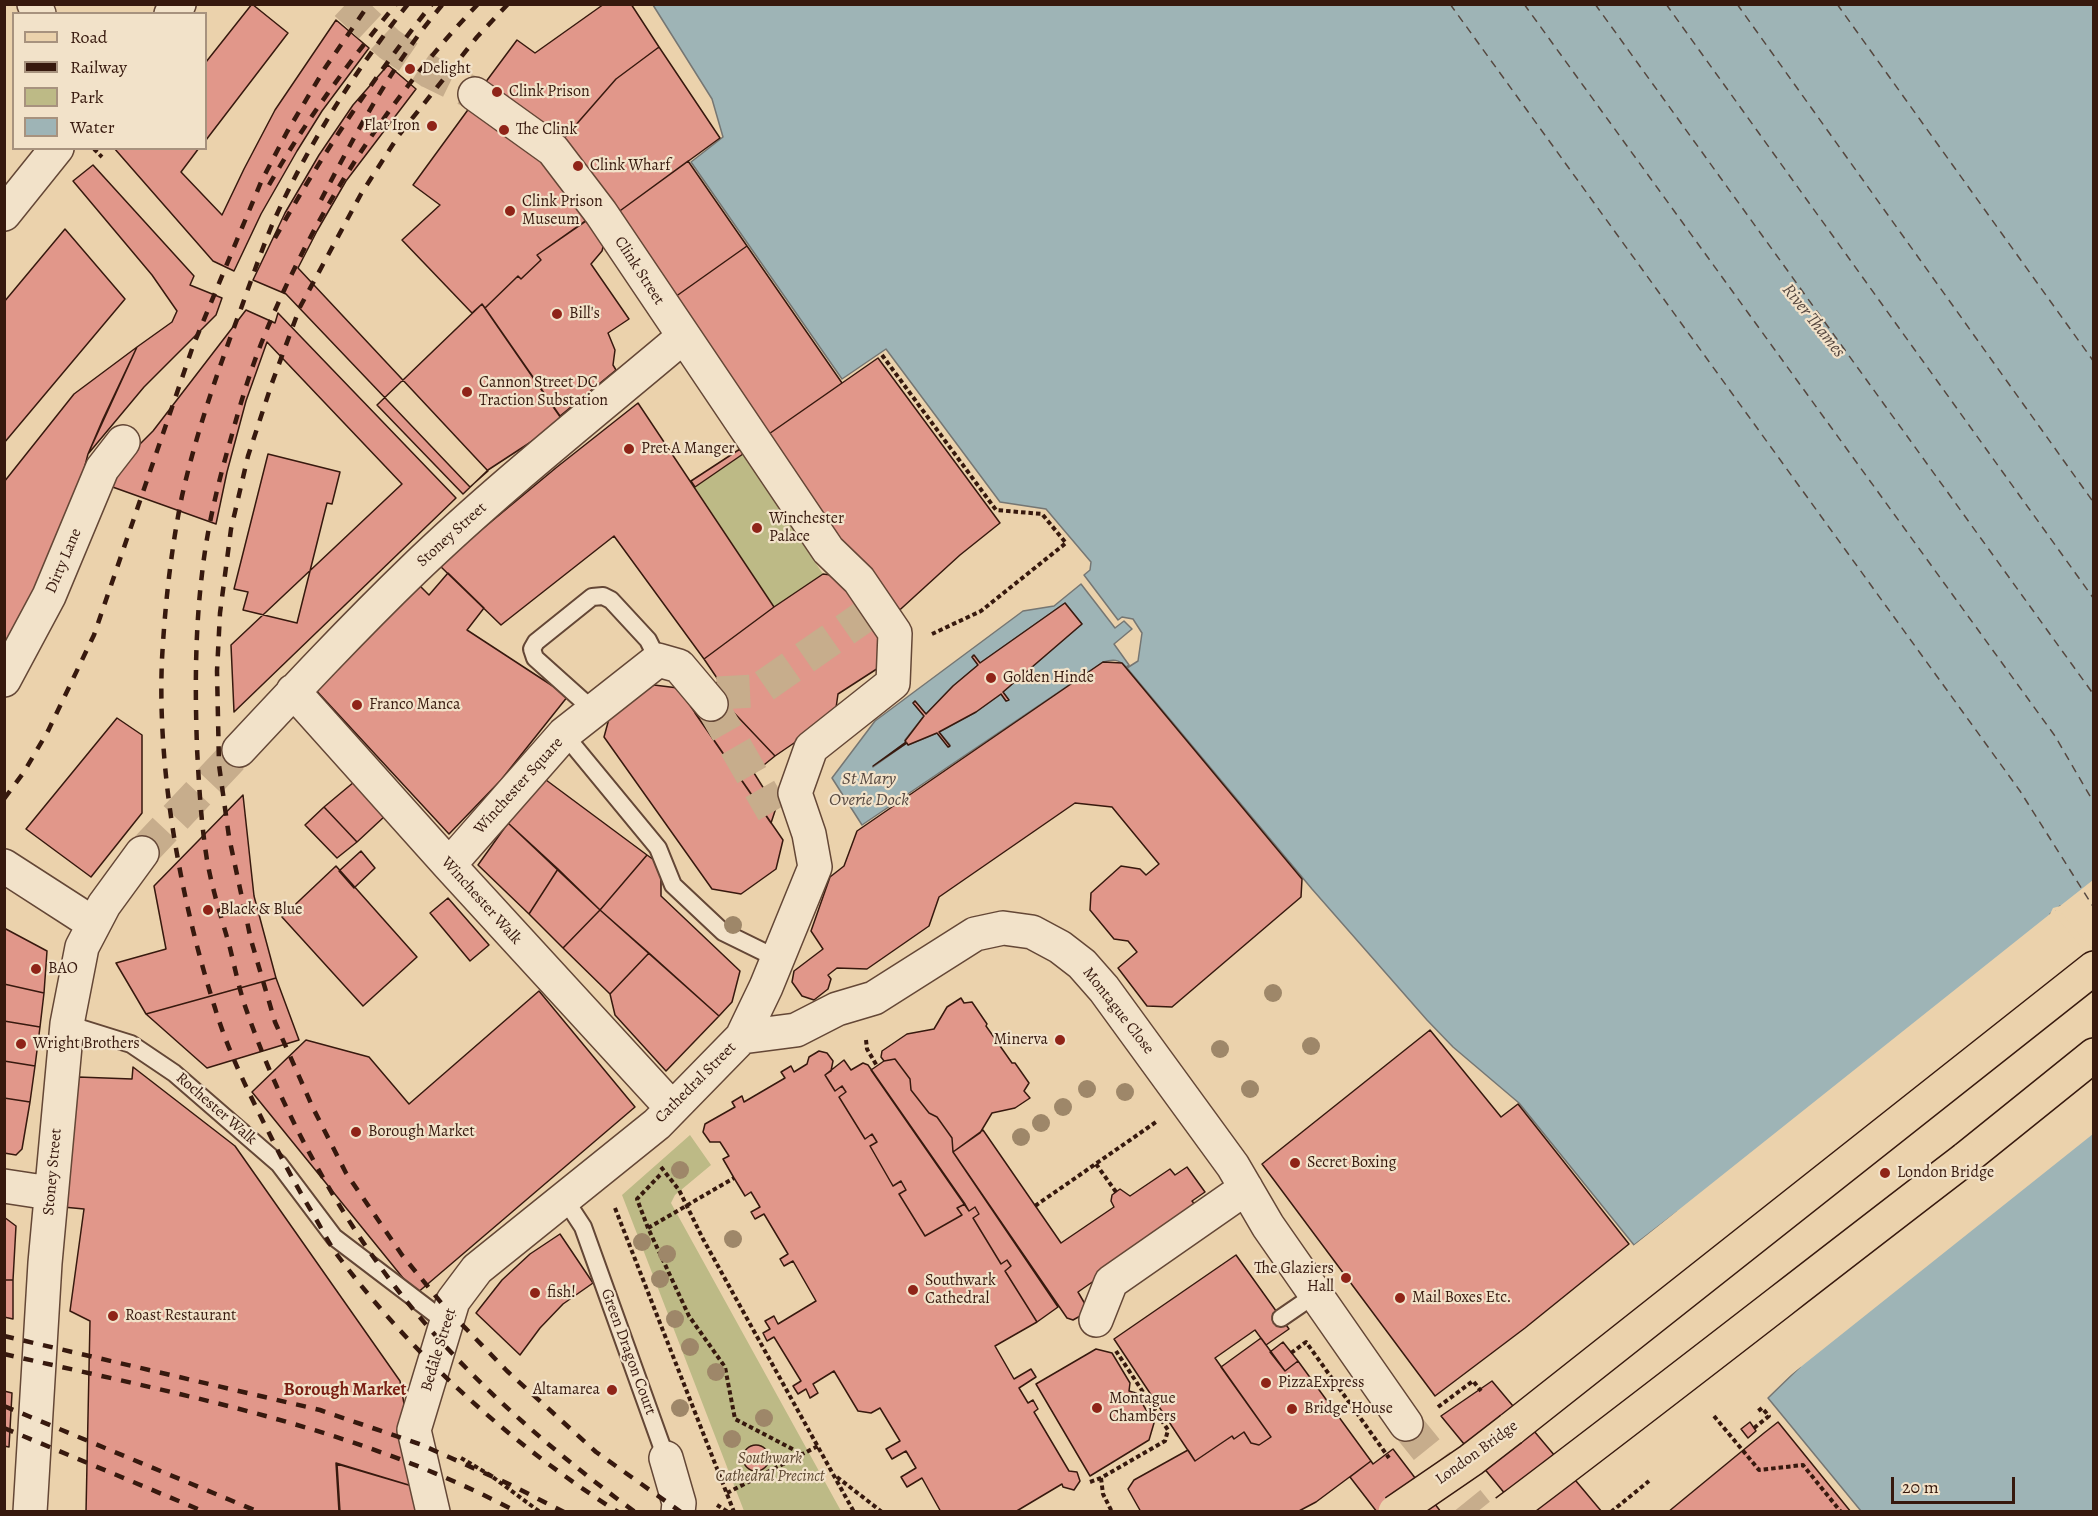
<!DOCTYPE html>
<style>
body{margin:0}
#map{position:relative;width:2098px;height:1516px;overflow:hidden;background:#ebd2ac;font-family:Alegreya,serif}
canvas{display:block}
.frame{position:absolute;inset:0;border:6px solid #37190e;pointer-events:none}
.legend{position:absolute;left:12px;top:12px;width:195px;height:138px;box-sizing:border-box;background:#f2e2c9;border:2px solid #a7927e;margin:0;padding:8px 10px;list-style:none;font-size:18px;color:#37190e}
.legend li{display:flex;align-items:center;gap:12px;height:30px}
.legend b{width:30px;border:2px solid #a7927e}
.scale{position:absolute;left:1891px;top:1477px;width:124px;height:27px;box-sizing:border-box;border:3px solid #37190e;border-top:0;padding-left:8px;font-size:18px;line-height:21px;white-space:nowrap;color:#37190e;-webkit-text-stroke:4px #f2e2c9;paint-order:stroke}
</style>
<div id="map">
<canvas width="2098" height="1516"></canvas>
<div class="frame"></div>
<ul class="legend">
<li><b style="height:8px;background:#ebd2ac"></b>Road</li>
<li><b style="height:8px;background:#37190e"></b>Railway</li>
<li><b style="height:16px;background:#bdba86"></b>Park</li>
<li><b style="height:16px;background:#9eb4b6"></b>Water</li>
</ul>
<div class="scale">20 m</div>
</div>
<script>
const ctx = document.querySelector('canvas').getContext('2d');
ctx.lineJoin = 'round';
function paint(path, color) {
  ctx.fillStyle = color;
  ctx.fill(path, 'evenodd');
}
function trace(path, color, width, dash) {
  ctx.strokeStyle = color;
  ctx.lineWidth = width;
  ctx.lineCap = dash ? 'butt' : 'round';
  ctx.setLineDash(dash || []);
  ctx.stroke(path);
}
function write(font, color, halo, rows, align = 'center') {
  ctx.font = font + ' Alegreya,serif';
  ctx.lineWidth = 4.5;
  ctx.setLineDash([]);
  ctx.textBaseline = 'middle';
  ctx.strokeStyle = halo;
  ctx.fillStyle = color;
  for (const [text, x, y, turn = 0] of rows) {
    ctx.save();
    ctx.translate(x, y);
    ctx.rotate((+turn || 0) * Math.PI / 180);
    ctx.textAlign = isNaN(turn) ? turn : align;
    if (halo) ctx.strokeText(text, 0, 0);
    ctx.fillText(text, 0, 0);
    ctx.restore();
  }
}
paint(new Path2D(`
 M743,454L823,574L774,607L695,487Z
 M690,1135L711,1165L675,1195L671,1203L841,1511H744L622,1195Z`), '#bdba86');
const water = new Path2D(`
 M653,5H2093V948L2060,906L2050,914L2093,968V1511H1861L1768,1398L1800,1367L1677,1212L1634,1245L1519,1103L1453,1047L1427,1020L1312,889L1127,668L1138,661L1142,633L1133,619L1122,617L1118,620L1084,575L1090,570L1091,562L1046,509L1000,502L886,349L842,379L691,162L723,137L712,99Z
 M1081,584L1115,628L1124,621L1132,629L1114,644L1129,665L1126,667C1119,659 1113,659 1103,662L862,825L832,778L875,721L1023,611L1054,606ZM1065,603L1082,624L1003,692L1008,700L1006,701L1001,694L976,712L939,732L950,745L949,747L937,733L908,745L907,743L873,767L906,742L905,740L924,716L913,703L915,701L926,714L953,686L978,665L972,657L973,655L980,663Z`);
paint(water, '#9eb4b6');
trace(water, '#757673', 1.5);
paint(new Path2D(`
 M2093,880L2094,951L2059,910H2056L2054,914L2094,963L2093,1134L1773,1389L1796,1367L1676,1216L1635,1247H1632L2050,914L2053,908L2060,906Z`), '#ebd2ac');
trace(new Path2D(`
 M1450,4L2020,791L2094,908
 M1524,4L2055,736L2094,803
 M1595,4L2094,695
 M1666,4L2094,599
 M1737,4L2094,503
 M1837,4L2094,362`), '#564840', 1.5, [8, 6]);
const building = new Path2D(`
 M252,4L288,33L206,140V62Z
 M604,4H631L659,47L616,79L560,143L485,83L517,40L535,53Z
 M336,20L369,48L322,111L297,151L261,214L234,271L213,261L114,148H199L181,172L222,215L244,169L275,110Z
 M659,47L720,138L617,213L560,143L616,79Z
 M388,65L416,89L346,181L317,231L298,268L488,471L470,487L286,294L253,280L285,213L319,155L353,105Z
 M470,107L540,159L592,217L537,255L541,260L521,279L518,276L485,308L482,304L472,313L402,240L440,205L413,185Z
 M688,161L747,246L675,297L617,213Z
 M93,165L194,276L190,285L222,298L216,315L144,387L88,454L137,347L172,322L177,311L152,275L73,181Z
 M595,214L605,239L602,251L591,264L629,319L608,333L615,350L613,365L616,370L560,416L485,308L518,276L521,279L541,260L537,255Z
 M65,229L125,299L4,443V302Z
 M747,246L842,383L766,436L675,297Z
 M482,304L563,421L488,470L463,494L377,405Z
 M246,310L275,323L278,313L456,498L234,712L231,645L402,484L267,342L246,401L227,472L216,524L107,485L108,476L153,431Z
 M137,347L103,419L88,454L76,500L24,613L4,644V482L74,394Z
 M878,358L1000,523L960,555L892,617L766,436Z
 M638,403L774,607L704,659L614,536L501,625L439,565L557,467Z
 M740,449L743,454L695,487L691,481Z
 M268,454L340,472L332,504L327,503L297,623L243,610L248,592L234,589Z
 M448,573L484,608L467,630L568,696L501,780L449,834L313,687L418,584L429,595Z
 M823,574L847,577L892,642L886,663L838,694L835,715L775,756L720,698L712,686L719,681L704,659L774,607Z
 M1065,603L1082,624L1003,692L1009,700L1006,701L1001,694L976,712L939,732L950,746L948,747L937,733L908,745L907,743L873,766L906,742L905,741L924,716L913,703L915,701L926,714L953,686L978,665L972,657L974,655L980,663Z
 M1103,662L1122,663L1302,879L1301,897L1172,1007L1147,1006L1118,968L1137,952L1128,941L1114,939L1090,910L1091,893L1121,866L1140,869L1146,875L1159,864L1112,807L1075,803L939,897L929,926L867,969L837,968L828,975L831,979L828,989L814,1000L802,996L792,982L794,971L823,949L811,931L830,877L844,866L857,831Z
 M654,685L678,688L783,840L776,869L741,894L712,889L604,737L610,715Z
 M720,698L775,756L754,773L776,808L771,823L695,713Z
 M117,718L142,735V813L91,877L26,829Z
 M542,777L647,855L600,910L508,823Z
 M354,782L385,816L357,842L324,807Z
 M243,795L254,896L276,978L146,1014L116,963L166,949L154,886Z
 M324,807L357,842L337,858L305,825Z
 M508,823L558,869L529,914L478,865Z
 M361,851L375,868L354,888L339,871Z
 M647,855L661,865V896L740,971L732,1002L719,1016L600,910Z
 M336,866L417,957L363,1006L282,917Z
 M558,869L600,910L563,948L529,914Z
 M448,898L489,945L470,961L430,913Z
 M600,910L649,953L610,994L563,948Z
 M4,928L47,951L44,993L4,984Z
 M649,953L719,1016L666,1071L615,1015L610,994Z
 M276,978L299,1040L207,1068L146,1014Z
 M4,984L44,993L40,1027L4,1021Z
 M539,991L635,1107L416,1294L252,1092L306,1040L369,1057L409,1104Z
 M961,998L964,1003L972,1002L987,1024L986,1026L1012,1063H1015L1029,1083L1024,1091L1030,1098L1015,1108L992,1113L980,1133L953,1152L952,1138L937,1117L929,1113L911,1090L910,1079L895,1059L884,1061L881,1057L882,1051L907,1034L934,1029L947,1007Z
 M4,1021L40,1027L35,1066L4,1061Z
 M1430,1030L1501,1117L1518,1104L1629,1244L1525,1328L1435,1396L1262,1164Z
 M819,1051L827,1053L833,1061L831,1071L825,1075L835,1091L842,1086L846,1092L839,1097L865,1139L872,1134L877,1142L870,1146L893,1186L901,1181L906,1190L899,1194L925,1236L962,1215L957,1208L965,1204L969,1211L975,1207L979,1214L973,1218L1001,1264L1007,1260L1011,1266L1005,1271L1037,1322L995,1346L1014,1379L1031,1369L1036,1377L1019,1388L1028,1403L1033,1400L1038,1409L1034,1412L1069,1471L1077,1472L1080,1481L1074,1490L1063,1487L1062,1484L1015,1512H941L922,1478L907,1487L901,1477L916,1468L906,1451L892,1459L886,1449L900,1441L880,1408L871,1413L858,1411L834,1371L813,1384L818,1393L810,1398L806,1389L798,1394L793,1386L801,1381L774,1337L767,1341L763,1333L770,1329L765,1321L774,1316L778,1324L816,1301L793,1261L784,1266L780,1259L788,1254L764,1214L755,1219L751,1212L760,1207L751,1192L745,1196L734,1178L723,1159L729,1156L720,1142H710L703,1132L705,1124L735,1107L732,1102L742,1096L744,1102L785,1078L781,1072L791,1066L794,1072L807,1064L809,1057Z
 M895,1059L910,1079L911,1090L929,1113L937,1117L952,1138L953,1152L1058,1307L1037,1322L1005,1271L1011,1266L1007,1260L1001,1264L973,1218L979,1214L975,1207L969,1211L871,1070L884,1061Z
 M844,1060L851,1070L863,1063L868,1065L965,1204L957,1208L962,1215L925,1236L899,1194L906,1190L901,1181L893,1186L870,1146L877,1142L872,1134L865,1139L839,1097L846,1092L842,1086L835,1091L825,1075Z
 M4,1061L35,1066L30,1102L4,1098Z
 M133,1067L235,1146L400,1381L407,1421L412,1486L336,1463L339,1512H86L90,1321L70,1311L84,1209L63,1207L78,1077L132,1079Z
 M4,1098L30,1102L22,1149L16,1155L4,1153Z
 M983,1130L1061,1243L1114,1207L1111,1201L1112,1195L1120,1189L1130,1196L1170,1169L1175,1175L1187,1167L1205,1192L1192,1201L1198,1208L1078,1292L1085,1304L1082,1315L1073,1320L1067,1318L953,1152Z
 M4,1217L16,1226L13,1280H4Z
 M560,1234L593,1283L563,1304L540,1328L520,1355L476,1313L502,1280L530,1254Z
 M1236,1255L1289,1329L1266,1345L1255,1330L1215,1358L1271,1437L1259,1445L1251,1443L1244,1432L1234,1439L1232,1436L1195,1461L1114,1339Z
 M4,1280H13V1319L4,1317Z
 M1261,1338L1285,1371L1298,1361L1371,1461L1316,1502L1297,1512H1141L1128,1489L1134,1480L1188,1450L1195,1461L1232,1436L1234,1439L1244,1432L1251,1443L1259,1445L1271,1437L1221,1367Z
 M1283,1342L1298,1361L1285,1371L1270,1352Z
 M1096,1349L1112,1353L1130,1383L1129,1391L1136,1393L1154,1423L1149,1440L1090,1476L1036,1384Z
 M1492,1381L1602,1512H1520L1441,1416Z
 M4,1391L12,1393L9,1447L4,1446Z
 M1750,1422L1756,1431L1748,1438L1741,1429Z
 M1778,1422L1851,1512H1668L1764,1433Z
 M743 1458a13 13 0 1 1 26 0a13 13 0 1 1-26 0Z
 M1393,1449L1441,1512H1377L1350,1477L1371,1461L1373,1464Z
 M337,1464L412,1486L419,1512H340Z`);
paint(building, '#e1978a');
trace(building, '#37190e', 1.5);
trace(new Path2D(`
 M346,4L389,44L430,72L475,94
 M717,693L757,691L872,611
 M711,704L773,812
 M142,853L239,750
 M1406,1424L1477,1512`), '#c7ad8c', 33, [33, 16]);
const lane = new Path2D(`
 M593,710L535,658L532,649L536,642L592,597L603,596L611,600L648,640L658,660
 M564,734L658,848L673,885L723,932L778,959
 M67,1024L131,1044L174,1073L279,1164L334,1237L447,1323
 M564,1198L583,1227L666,1458
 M1281,1318L1316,1294`);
const street = new Path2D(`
 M34,4L39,14
 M171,14L179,4
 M4,214L57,148
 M4,680L49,596L102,469L123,442
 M293,691L449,865L672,1108
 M239,750C296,689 353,628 413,570C498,488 593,413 683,337
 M449,865L564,734L658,660L679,666L711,704
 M4,866L94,924
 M742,1037L796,1030L837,1009L874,998L975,934L1003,928L1032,932L1060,947L1082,964L1104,989L1233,1166L1268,1226L1406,1424
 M4,1186L50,1193
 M1096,1320L1111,1282L1246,1188
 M666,1458L679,1503L678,1512
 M30,1512L45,1263L67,1024L82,947L104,905L142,853
 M433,1512L414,1430L453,1301L477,1269L657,1124L742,1037L766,987L815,867L809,834L795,793L811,748L893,683L895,633L859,580L828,550L601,213L553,150L475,94`);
const primary = new Path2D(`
 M1965,1159L2094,1055
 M1511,1429L2094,968`);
trace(lane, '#644736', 20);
trace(street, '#644736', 36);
trace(primary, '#37190e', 36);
trace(new Path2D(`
 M94,149L102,157
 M882,355L996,510L1042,514L1066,543L981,611L932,634
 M866,1040L867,1049L877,1066
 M1096,1164L1116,1192
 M661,1167L679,1190L703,1239L854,1512
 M660,1175L637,1199L648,1228L689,1316L725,1367L735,1419L802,1454
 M1035,1206L1156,1122
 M615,1208L734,1512
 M648,1228L734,1178
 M1438,1407L1473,1381L1481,1391
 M1714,1416L1759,1470L1803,1465L1841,1512
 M1754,1428L1769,1416L1762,1408L1757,1412
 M461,1458L490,1475L540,1512
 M837,1477L882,1512
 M1101,1478L1103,1494L1112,1512
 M1090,1482L1101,1478L1165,1441L1168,1430L1116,1351
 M727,1493L818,1446
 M717,1505L728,1512
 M1611,1512L1649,1481`), '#37190e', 4, [4.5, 3]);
trace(lane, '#f2e2c9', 16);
trace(street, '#f2e2c9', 33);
trace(primary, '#ebd2ac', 33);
trace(new Path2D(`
 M408,4C354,72 307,146 272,225C260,254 250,284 239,314C217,373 196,434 182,496C171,549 165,605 162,659C157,771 181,902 215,1008C229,1055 252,1099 274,1143C287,1169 301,1194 316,1219C323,1231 329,1244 338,1256C414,1357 511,1444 618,1512
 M478,4C386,101 313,215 263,339C250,371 240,405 231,438C218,483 207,528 202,574C195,632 195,689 197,748C199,785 201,823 207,860C212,888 221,917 229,944C234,964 238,984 244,1003C278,1104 335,1210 400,1293C466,1377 549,1449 635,1512
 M508,4L477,37L399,135L361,194L300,307L272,383L248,456L231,529L220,613L217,671L219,765L229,837L251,940L275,1022L313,1108L346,1173L402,1255L443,1305L507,1371L596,1452L681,1512
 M269,185C306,120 349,62 396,4
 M321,200C357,131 393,63 443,4
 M275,238C321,156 373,78 432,4
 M4,799L24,772L48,731L94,635L193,346L261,182L287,132L325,68L369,4
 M4,1336L320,1410L422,1445L511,1485L564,1512
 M4,1354C178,1394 358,1427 517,1512
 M4,1406L259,1512
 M4,1428L205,1512`), '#37190e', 4.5, [10, 10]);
const primaryBridge = new Path2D(`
 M1395,1512L1471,1460L1511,1429
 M1506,1512C1660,1396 1812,1276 1965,1159`);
trace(primaryBridge, '#37190e', 36, []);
trace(new Path2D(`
 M1291,1353L1306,1342L1389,1458`), '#37190e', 4, [4.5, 3]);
trace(primaryBridge, '#ebd2ac', 33);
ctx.fillStyle = '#9e8769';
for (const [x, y] of [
 [733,925],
 [1273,993],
 [1311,1046],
 [1220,1049],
 [1087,1089],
 [1250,1089],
 [1125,1092],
 [1063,1107],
 [1041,1123],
 [1021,1137],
 [680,1170],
 [733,1239],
 [642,1242],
 [667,1254],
 [660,1279],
 [675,1319],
 [690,1347],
 [716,1372],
 [680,1408],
 [764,1418],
 [732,1439]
]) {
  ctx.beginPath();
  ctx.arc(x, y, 9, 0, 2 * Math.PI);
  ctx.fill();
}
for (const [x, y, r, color] of [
 [410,69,6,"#8f2418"],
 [497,92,6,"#8f2418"],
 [432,126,6,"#8f2418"],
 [504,130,6,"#8f2418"],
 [578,166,6,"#8f2418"],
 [510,211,6,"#8f2418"],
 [557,314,6,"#8f2418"],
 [467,392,6,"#8f2418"],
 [629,449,6,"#8f2418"],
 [757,528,6,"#8f2418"],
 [991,678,6,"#8f2418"],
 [357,705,6,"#8f2418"],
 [208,910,6,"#8f2418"],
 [36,969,6,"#8f2418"],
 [1060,1040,6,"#8f2418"],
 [21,1044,6,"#8f2418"],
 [356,1132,6,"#8f2418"],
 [1295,1163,6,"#8f2418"],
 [1885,1173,6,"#8f2418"],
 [1346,1278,6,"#8f2418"],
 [913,1290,6,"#8f2418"],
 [535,1293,6,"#8f2418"],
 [1400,1298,6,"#8f2418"],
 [113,1316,6,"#8f2418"],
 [1266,1383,6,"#8f2418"],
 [612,1390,6,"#8f2418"],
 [1097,1408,6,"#8f2418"],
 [1292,1409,6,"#8f2418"]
]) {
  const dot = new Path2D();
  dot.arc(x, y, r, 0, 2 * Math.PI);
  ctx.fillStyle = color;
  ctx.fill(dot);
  trace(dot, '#f2e2c9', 2);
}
write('16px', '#37190e', '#f2e2c9', [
 ["Delight",422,69],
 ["Clink Prison",509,92],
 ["Flat Iron",420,126,"right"],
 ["The Clink",516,130],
 ["Clink Wharf",590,166],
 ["Clink Prison",522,202],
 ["Museum",522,220],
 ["Bill's",569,314],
 ["Cannon Street DC",479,383],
 ["Traction Substation",479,401],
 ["Pret A Manger",641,449],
 ["Winchester",769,519],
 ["Palace",769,537],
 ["Golden Hinde",1003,678],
 ["Franco Manca",369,705],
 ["Black & Blue",220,910],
 ["BAO",48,969],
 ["Minerva",1048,1040,"right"],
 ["Wright Brothers",33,1044],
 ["Borough Market",368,1132],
 ["Secret Boxing",1307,1163],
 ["London Bridge",1897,1173],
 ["The Glaziers",1334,1269,"right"],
 ["Hall",1334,1287,"right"],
 ["Southwark",925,1281],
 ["Cathedral",925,1299],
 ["fish!",547,1293],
 ["Mail Boxes Etc.",1412,1298],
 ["Roast Restaurant",125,1316],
 ["PizzaExpress",1278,1383],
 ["Altamarea",600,1390,"right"],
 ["Montague",1109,1399],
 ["Chambers",1109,1417],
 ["Bridge House",1304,1409]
], 'left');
write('16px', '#37190e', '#f2e2c9', [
 ["Clink Street",639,271,57],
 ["Stoney Street",452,535,-42],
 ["Dirty Lane",64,561,-67],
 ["Winchester Square",519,786,-48],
 ["Winchester Walk",481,901,48],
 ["Montague Close",1118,1011,52],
 ["Cathedral Street",696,1083,-45],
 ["Rochester Walk",216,1109,41],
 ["Stoney Street",53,1172,-85],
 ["Bedale Street",439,1350,-73],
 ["Green Dragon Court",628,1352,70],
 ["London Bridge",1477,1453,-36]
]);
write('italic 16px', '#5f4932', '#f2e2c9', [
 ["Southwark",770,1459],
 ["Cathedral Precinct",770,1477]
]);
write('italic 18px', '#564840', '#f2e2c9', [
 ["River Thames",1813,321,51],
 ["St Mary",869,780],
 ["Overie Dock",869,801]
]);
write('bold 18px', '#7a1f14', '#f2e2c9', [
 ["Borough Market",345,1391]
]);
</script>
